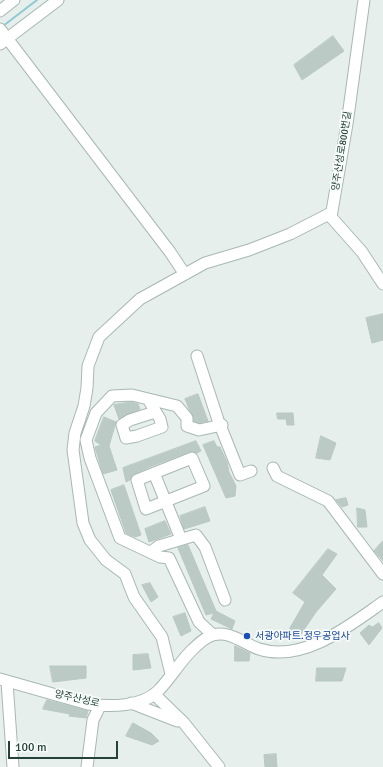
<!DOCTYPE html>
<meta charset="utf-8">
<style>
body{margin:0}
#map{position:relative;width:383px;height:767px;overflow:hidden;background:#e6efeb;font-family:Signika,sans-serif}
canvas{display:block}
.scale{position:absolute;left:8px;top:741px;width:110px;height:18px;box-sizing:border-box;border:2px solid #24423a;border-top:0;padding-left:5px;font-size:12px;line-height:14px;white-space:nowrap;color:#24423a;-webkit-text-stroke:3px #f7fbf9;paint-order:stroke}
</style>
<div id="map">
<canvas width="383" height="767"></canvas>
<div class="scale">100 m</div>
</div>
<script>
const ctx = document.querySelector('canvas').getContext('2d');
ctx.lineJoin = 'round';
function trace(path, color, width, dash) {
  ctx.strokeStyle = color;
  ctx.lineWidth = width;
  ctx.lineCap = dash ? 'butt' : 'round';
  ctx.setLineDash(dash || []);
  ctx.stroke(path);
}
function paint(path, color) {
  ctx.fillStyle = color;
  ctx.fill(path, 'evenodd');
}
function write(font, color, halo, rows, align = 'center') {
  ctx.font = font + ' Signika,"Noto Sans KR",sans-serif';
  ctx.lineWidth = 3.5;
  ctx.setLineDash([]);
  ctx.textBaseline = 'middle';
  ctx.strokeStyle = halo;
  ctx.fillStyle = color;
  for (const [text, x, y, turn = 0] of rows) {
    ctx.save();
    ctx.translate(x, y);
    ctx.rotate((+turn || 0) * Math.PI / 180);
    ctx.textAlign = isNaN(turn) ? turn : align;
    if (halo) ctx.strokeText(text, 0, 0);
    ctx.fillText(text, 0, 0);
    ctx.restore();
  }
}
trace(new Path2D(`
 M3,26L37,0`), '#8ec9d4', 2);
const building = new Path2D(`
 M333,36L344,51L302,80L294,65Z
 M383,314V340L372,343L366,318Z
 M198,394L208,421L199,423L194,421L185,399Z
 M131,402L138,404L140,409L119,419L114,405Z
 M277,413H293L294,425H287L286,419H278Z
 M104,417L116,422L109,446L117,470L103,474L95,447L101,445L95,441Z
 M321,436L336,443L330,460L316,458Z
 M196,441L201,451L197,453L189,452L152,466L134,474L130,480L126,482L123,468Z
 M214,441L217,447H220L227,462L229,472L236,486L235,496L226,498L203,445Z
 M124,485L141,535L135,537L126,533L111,490Z
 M346,498L348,505L342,507L336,500Z
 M205,507L210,521L184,529L180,516Z
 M357,508L365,510L367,527H358Z
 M165,521L171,534L149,542L145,529Z
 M383,541V561L374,551Z
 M188,545L216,611L235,621L232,629L211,619L214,613L206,615L178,548Z
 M328,549L337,554L322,575L336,589L316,612L299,637L287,633L305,602L293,593Z
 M150,583L158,597L151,602L142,585Z
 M185,613L191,631L181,636L173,617Z
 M379,623L382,628L369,645L360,633L369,625L372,627Z
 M235,646L250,653L249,661H235Z
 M148,654L151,668L133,670V655Z
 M50,666H86V678L53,682Z
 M317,668H346L342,681H316Z
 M47,700L88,711L86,718L69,716L70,714L43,709Z
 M133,723L151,733L159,741L152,745L126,736Z
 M276,754L277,767H265L264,755Z`);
paint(building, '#bbcac4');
trace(building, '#b8c9c2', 1);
const minor = new Path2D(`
 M364,0L347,124L331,217L362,252L383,284
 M0,11L14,0
 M0,29L170,252L184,273
 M0,44L58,0
 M197,356L218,420L240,475L251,471
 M148,399L160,419L162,427L137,436L126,438L122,425L130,420L155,412
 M192,458L204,486L146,509L137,480Z
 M273,468L277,476L328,501L383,574
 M154,473L181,539
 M151,552L159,546L196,535L205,547L225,600
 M213,635L199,622L169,558L160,557L120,538L90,458L86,440L96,413L112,396L132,395L177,406L187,418V426L199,430L222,425
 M171,674L162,637L134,597L125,574L106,560L90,540L83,523L73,450L75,433L84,406L87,388L88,366L99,337L140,299L205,263L249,250L290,234L331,213
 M0,679L88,704C110,707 142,707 158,691C170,679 179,663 191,651C197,645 205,637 213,635C230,630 244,644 259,649C303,663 349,626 383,602
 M7,682L13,767
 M154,694L184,723L219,767
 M131,703L177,721
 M87,767L93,720L100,706`);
trace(minor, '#a8b8b2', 13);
trace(minor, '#fff', 11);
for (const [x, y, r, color] of [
 [247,636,4,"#1a4fb4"]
]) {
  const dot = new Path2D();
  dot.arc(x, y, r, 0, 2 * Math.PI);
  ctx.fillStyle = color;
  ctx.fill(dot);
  trace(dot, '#f7fbf9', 1.5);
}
write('10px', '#24423a', '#f7fbf9', [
 ["양주산성로800번길",342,151,-81],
 ["양주산성로",77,699,13]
]);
write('10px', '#164399', '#f7fbf9', [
 ["서광아파트.정우공업사",255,636]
], 'left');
</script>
